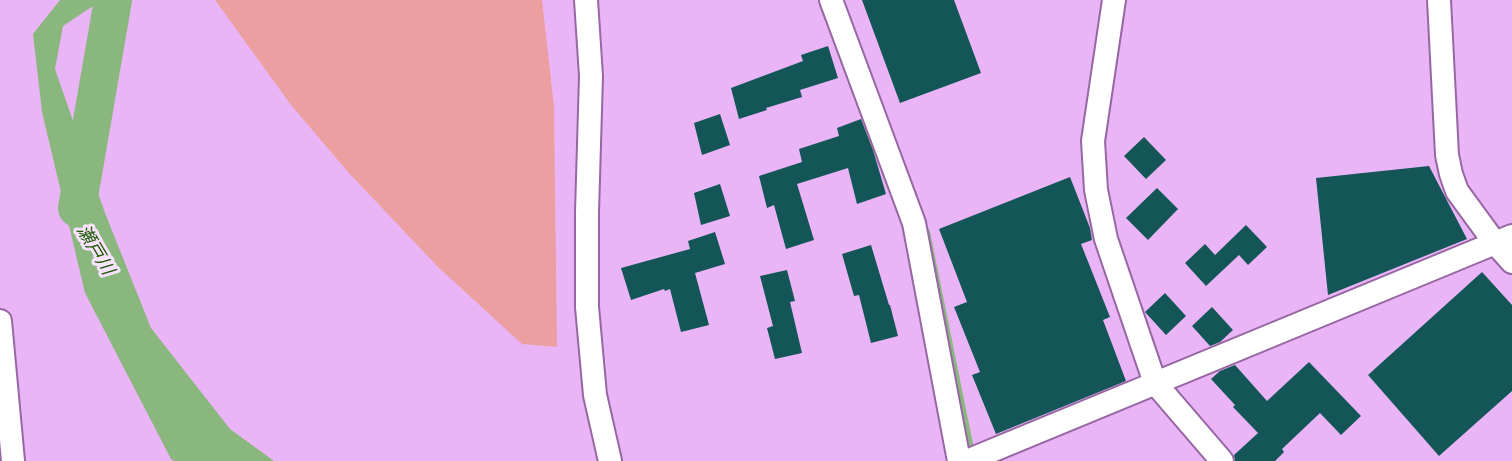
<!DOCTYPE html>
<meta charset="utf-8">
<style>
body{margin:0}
canvas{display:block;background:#e9b5f6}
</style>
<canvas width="1512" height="461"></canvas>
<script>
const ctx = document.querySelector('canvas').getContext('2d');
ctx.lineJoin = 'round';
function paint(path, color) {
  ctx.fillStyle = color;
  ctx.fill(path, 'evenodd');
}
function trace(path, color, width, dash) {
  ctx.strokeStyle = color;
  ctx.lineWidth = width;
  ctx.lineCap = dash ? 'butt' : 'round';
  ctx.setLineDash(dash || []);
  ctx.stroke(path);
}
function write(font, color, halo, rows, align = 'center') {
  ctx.font = font + ' Figtree,"Noto Sans JP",sans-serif';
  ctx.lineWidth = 6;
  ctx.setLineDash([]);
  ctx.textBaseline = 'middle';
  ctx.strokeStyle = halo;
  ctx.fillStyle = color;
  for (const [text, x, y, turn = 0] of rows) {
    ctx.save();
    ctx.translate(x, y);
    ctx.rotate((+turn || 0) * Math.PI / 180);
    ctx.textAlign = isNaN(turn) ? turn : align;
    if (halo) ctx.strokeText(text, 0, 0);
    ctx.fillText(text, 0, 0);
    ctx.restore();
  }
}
paint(new Path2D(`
 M215,0H542L554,107L557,347L522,344L438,267L348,172L291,105Z`), '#ec9fa0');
paint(new Path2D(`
 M60,0H102L63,26L55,69L105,213L151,328L230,429L274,461H174L171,459L85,293L42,112L33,34Z
 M104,0H130L106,69Z`), '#8ab77e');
trace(new Path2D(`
 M927,232L972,454`), '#8ab77e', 6);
trace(new Path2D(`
 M77,208L113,0`), '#8ab77e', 38);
paint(new Path2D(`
 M862,0H954L981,73L900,103Z
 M828,46L838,78L800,90L802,97L766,108L767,110L739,119L731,88L803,61L801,55Z
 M720,114L730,145L702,155L694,123Z
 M861,119L873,150L886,194L857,204L848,168L797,184L814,240L786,249L774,205L767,208L759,176L802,162L799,149L839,136L837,128Z
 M1144,137L1166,160L1146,179L1124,156Z
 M1429,166L1467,239L1328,295L1316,178Z
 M1070,177L1090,228L1092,240L1081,244L1110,317L1103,320L1126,381L996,434L972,375L980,372L954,307L967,302L939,229Z
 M720,184L730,216L701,225L694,193Z
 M1157,188L1178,209L1148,240L1126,218Z
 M1246,225L1267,247L1248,265L1239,255L1206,286L1185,263L1205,244L1215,255Z
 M715,232L725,264L695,273L709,325L681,332L670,289L665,291L664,289L631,300L621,268L690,249L688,241Z
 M871,245L889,305H890L898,336L871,343L859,295L854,296L842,254Z
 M787,270L795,301L790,302L802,353L775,359L767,328L773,326L760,276Z
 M1482,272L1512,305V391L1439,456L1368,375Z
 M1165,293L1186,316L1166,335L1145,312Z
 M1212,307L1233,330L1220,342L1210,346L1192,326Z
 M1309,362L1361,416L1341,435L1320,413L1282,449L1284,452L1275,461H1235L1234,455L1258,433L1233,407L1235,405L1211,379L1220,371L1235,365L1267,401Z`), '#145558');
const street = new Path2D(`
 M586,0L591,76L587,212V307L595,395L610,461
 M831,0L914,223L959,461
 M1114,0L1093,141L1096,190L1106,239L1155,383L1222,461
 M1439,0L1447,155L1451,174L1457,191L1495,243L1512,262
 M0,321L13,461
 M967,461L1512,236`);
trace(street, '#9767a4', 26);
trace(street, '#fff', 22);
write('italic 18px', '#1f5906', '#f8e3fe', [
 ["瀬戸川",95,250,59]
]);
</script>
